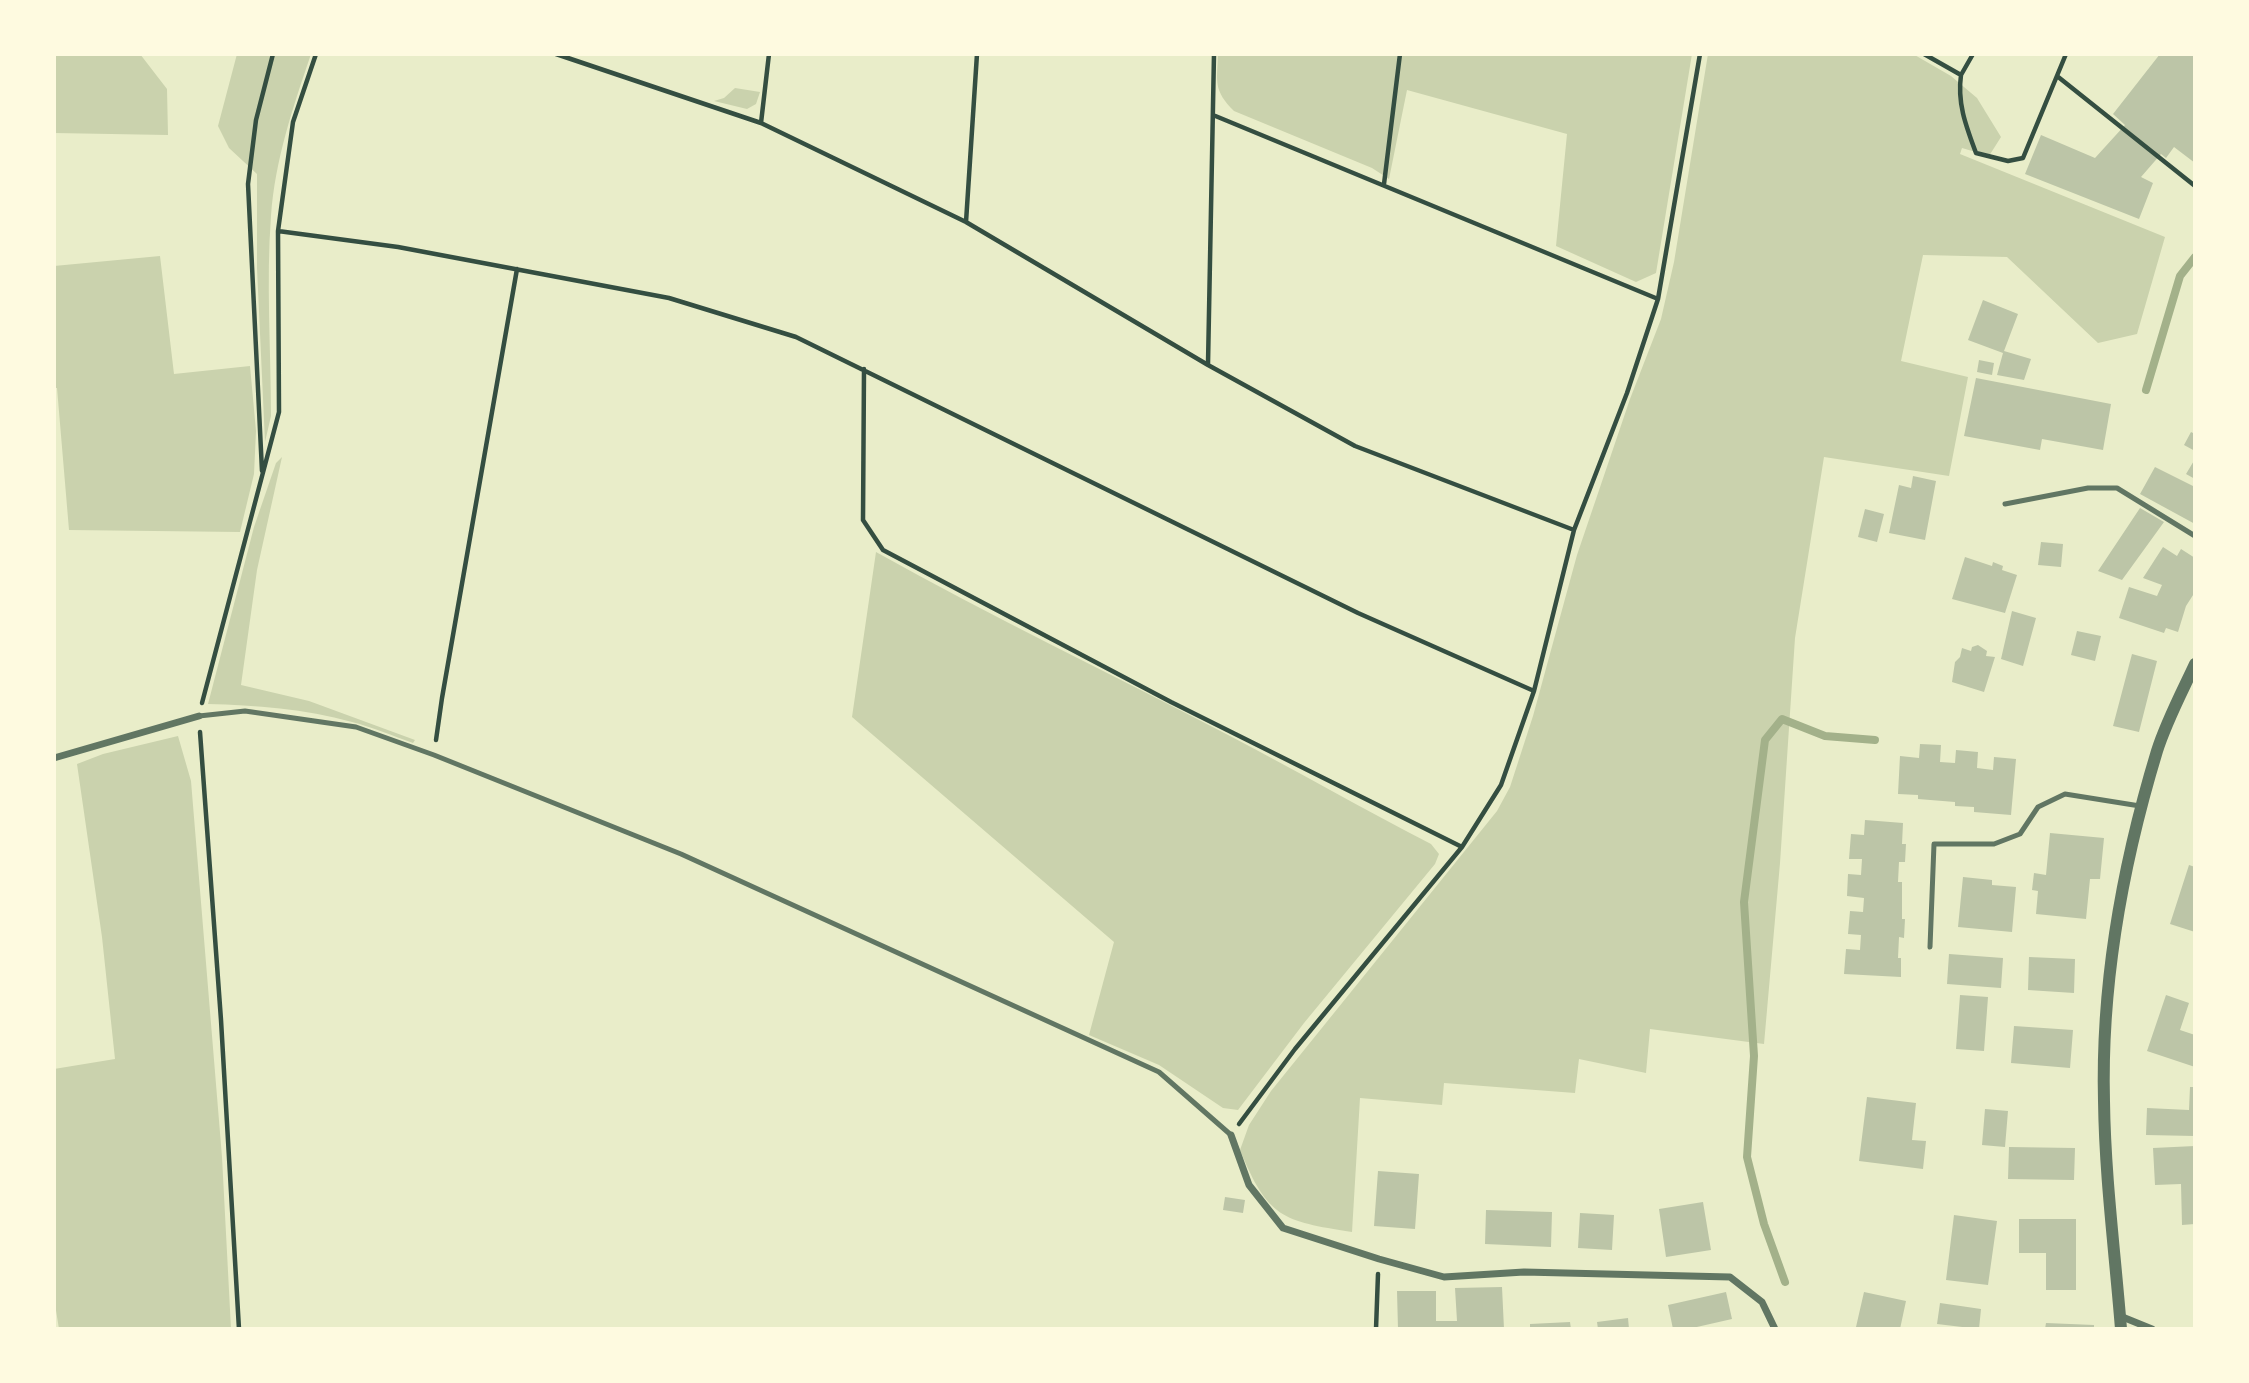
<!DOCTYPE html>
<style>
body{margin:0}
#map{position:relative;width:2249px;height:1383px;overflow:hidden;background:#e9edc9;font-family:Karla,sans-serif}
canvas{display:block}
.frame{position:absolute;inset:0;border:56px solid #fefae0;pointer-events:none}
</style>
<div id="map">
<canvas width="2249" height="1383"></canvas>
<div class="frame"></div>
</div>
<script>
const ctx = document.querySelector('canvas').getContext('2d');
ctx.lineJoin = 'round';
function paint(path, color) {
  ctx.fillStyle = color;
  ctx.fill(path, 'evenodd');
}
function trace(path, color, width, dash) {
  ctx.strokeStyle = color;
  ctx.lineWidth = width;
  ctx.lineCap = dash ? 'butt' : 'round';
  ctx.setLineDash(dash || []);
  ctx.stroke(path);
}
paint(new Path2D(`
 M54,54H140L167,89L168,135L54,133Z
 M237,54H311C293,107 275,160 271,216C266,282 271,350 271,416L265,442L257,268V174L229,148L218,126Z
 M1218,54H1692L1656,273L1636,282L1556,246L1567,134L1407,90L1389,179L1372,168L1234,111C1213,90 1217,82 1218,54Z
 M1708,54H1913L1951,76L1977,98L2001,137L1989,156L1962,148L1960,154L2165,237L2137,334L2098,343L2007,257L1923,255L1901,361L1968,377L1949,476L1824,457L1795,638L1780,863L1764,1044L1650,1029L1646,1073L1579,1059L1575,1093L1444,1083L1442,1105L1360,1098L1352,1232C1282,1221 1268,1218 1240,1150L1249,1125L1271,1091L1497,811L1510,787L1533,716L1577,555L1630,399L1661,319L1674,262Z
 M735,88L760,92L756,104L747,109L714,101L724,98Z
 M160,256L174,374L250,366L256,431L254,474L240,532L69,530L57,388H54V266Z
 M282,457L257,570L241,685L309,701L415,740L413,743C393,736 372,727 352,722C305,709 255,705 208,704L254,527L276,463Z
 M876,552C992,617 1112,674 1230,736C1297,771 1363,809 1431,844L1439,854L1435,864L1304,1023L1238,1110L1223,1108L1159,1065L1089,1035L1114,942L852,717Z
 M178,736L191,781L222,1157L231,1329H59L54,1298V1069L115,1059L102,937L77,764L103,754Z`), '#cad2ad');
trace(new Path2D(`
 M2146,390L2180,276L2195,257
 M1785,1282L1764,1224L1747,1157L1754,1056L1744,902L1765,740L1782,719L1825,736L1875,740`), '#a3b18a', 8);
paint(new Path2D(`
 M2160,54H2195V163L2174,147L2166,158L2161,154L2141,177L2153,183L2139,219L2025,174L2041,135L2095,158L2125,125L2113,114Z
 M1983,300L2018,314L2004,351L2031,359L2024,380L1997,375L2003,353L1968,340Z
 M1979,360L1994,363L1992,375L1977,372Z
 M1976,378L2111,404L2103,450L2042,439L2040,450L1964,436Z
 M2191,432L2195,434V451L2184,445Z
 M2195,459V479L2186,474Z
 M2155,467L2195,487V524L2140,494Z
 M1913,476L1936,481L1925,540L1889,533L1899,485L1911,488Z
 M2140,508L2164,522L2122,580L2098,571Z
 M1865,509L1884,514L1877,542L1858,537Z
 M2041,542L2063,544L2061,567L2038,565Z
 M2163,547L2177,556L2181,549L2195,558V592L2186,606L2178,632L2166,628L2164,633L2119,618L2129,587L2157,596L2162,585L2143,578Z
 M1965,557L1992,566L1993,562L2003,566L2002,570L2017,575L2005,613L1952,599Z
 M2012,611L2036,618L2023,666L2001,659Z
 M2077,631L2101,636L2095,661L2071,655Z
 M1978,645L1987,651L1986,656L1995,657L1984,692L1952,682L1955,662L1960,657L1962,648L1971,651L1972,647Z
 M2132,654L2157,661L2139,732L2113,726Z
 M1920,744L1941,745L1940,762L1955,763L1956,750L1978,752L1977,768L1993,770L1994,757L2016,759L2011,815L1974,812V807L1955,806V802L1918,799V795L1898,794L1900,756L1919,758Z
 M1865,820L1903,823L1902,844H1906L1905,862H1899L1898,882H1902V919H1905L1904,938L1899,937L1898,958H1901V977L1844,974L1846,949L1860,950L1861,935L1848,934L1850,911L1863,912L1864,898L1847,896L1848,874L1861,875L1862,859H1849L1851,834L1864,835Z
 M2050,833L2104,838L2100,879H2090L2086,919L2036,914L2038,891L2032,890L2034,873L2046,875Z
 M2189,865L2195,867V932L2170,924Z
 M1963,877L1992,880V885L2016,887L2012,932L1958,927Z
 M1949,954L2003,958L2001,988L1947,984Z
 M2029,957L2075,959L2074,993L2028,990Z
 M1960,995L1988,997L1984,1051L1956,1049Z
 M2166,995L2189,1003L2180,1030L2195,1035V1067L2147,1051Z
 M2014,1026L2073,1030L2070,1068L2011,1063Z
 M2190,1087H2195V1136L2146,1135L2147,1108L2189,1110Z
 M1867,1097L1916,1103L1912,1140L1926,1141L1923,1169L1859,1161Z
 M1985,1109L2008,1111L2005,1147L1982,1145Z
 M2195,1146V1224L2182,1225L2181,1184L2155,1185L2153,1148Z
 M2009,1147L2075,1148L2074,1180L2008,1179Z
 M1378,1171L1419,1174L1415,1229L1374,1226Z
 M1225,1197L1245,1200L1243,1213L1223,1210Z
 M1703,1202L1711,1250L1666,1257L1659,1209Z
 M1486,1210L1552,1212L1551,1247L1485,1244Z
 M1580,1213L1614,1215L1612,1250L1578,1248Z
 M1954,1215L1997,1221L1988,1285L1946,1280Z
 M2019,1219H2076V1290H2046V1253H2019Z
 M1502,1287L1504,1329H1398L1397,1291H1436V1321H1457L1455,1288Z
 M1726,1292L1732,1319L1688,1329H1673L1668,1305Z
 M1864,1292L1906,1301L1900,1329L1856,1327Z
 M1940,1303L1981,1309L1979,1329L1937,1324Z
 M1628,1318L1629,1329H1598L1597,1322Z
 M1570,1322L1571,1329H1530V1324Z
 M2046,1323L2094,1325V1329H2045Z`), '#bcc5a7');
trace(new Path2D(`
 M556,54L761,123L966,222L1208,365L1355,446L1574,530
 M1924,54L1961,75L1973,54
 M1961,75C1957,103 1966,126 1976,153L2008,161L2023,158L2066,54
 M2057,76L2195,186
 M1213,115L1658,299
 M761,123L769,54
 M1384,184L1400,54
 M966,222L977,54
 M278,231L398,247L669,298L796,337L1358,613L1534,691
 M1208,364L1214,54
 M864,369L863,520L883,550L1171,702L1462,847
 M262,471L248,184L256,120L273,54
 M202,703L279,412L278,231L293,122L316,54
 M200,732L221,1020L239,1329
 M436,740L442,698L517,269
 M1239,1124L1295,1049L1462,847L1501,785L1534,691L1574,530L1627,393L1658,299L1700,54
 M1376,1329L1378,1274`), '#344e41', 4.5);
trace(new Path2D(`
 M2005,504L2088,488H2117L2195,536
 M199,716L245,711L356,727L434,755L681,854L1159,1072L1231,1135
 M1930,947L1934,844H1994L2020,834L2038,807L2065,794L2140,806`), '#617663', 5);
trace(new Path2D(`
 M54,758L199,716
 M1231,1135L1249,1185L1283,1228L1379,1259L1444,1277L1524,1272L1730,1277L1762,1302L1775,1329
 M2120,1316L2152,1329`), '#617663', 7);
trace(new Path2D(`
 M2121,1329C2115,1253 2105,1177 2104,1101C2101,984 2123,863 2157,751C2166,722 2182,692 2195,664`), '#617663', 12);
</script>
